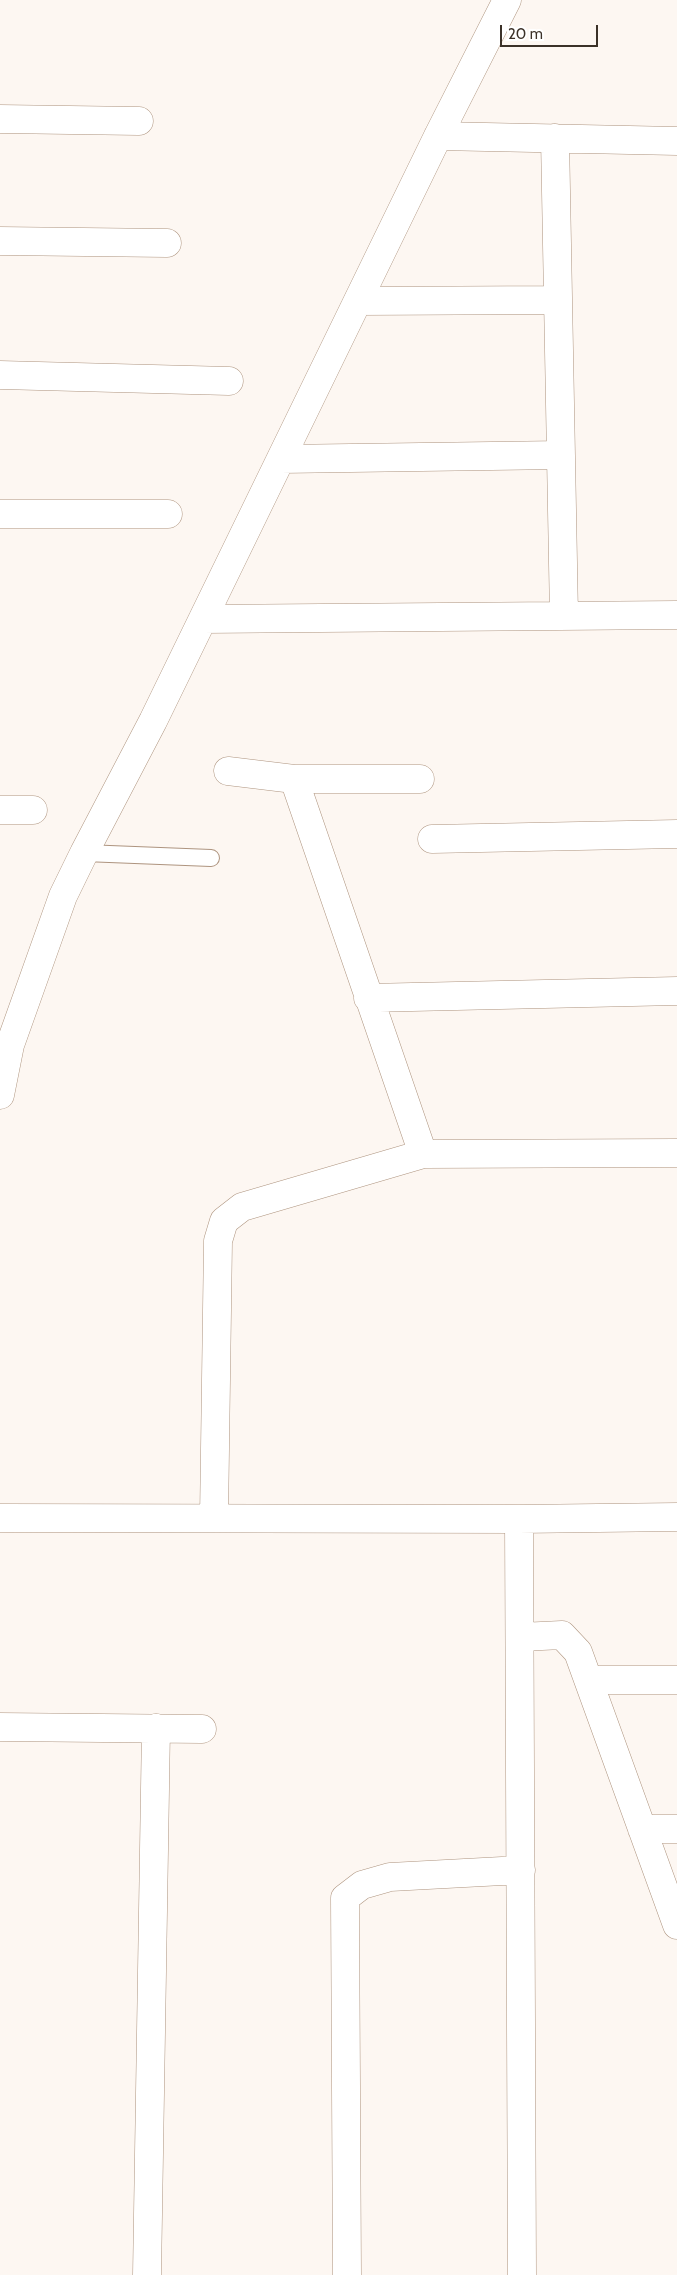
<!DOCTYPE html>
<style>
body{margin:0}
#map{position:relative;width:677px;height:2275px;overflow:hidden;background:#fdf7f2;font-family:Cabin,sans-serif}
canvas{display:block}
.scale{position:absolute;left:500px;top:25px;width:98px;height:22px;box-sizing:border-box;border:2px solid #3b3128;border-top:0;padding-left:6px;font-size:15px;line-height:18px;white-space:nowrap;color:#3b3128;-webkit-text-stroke:4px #fff;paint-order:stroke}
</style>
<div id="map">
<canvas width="677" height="2275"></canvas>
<div class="scale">20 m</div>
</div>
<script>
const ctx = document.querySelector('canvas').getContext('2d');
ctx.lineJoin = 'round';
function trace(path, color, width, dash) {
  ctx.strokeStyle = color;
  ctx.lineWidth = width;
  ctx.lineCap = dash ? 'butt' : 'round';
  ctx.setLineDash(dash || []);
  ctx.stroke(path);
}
const service = new Path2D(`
 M84,853L211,858`);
const minor = new Path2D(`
 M0,119L139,121
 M438,136L677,141
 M555,138L564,616
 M0,241L167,243
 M358,301L558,300
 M0,375L229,381
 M281,459L561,455
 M0,514H168
 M203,619L677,615
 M228,771L294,779H420
 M294,779L423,1154
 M0,810H33
 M432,839L677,834
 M368,998L677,991
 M0,1095L10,1045L63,896L84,853L153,721L438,136L507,0
 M0,1518L519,1519L677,1517
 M214,1518L218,1241L224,1221L242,1207L423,1154L677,1153
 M519,1519L522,2275
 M521,1637L562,1635L578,1652L677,1925
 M589,1680H677
 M0,1727L202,1729
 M642,1829H677
 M147,2275L156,1728
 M347,2275L345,1898L362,1885L390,1877L521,1870`);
trace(service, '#ae947f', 18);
trace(minor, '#ae947f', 29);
trace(service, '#fff', 16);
trace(minor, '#fff', 28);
</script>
